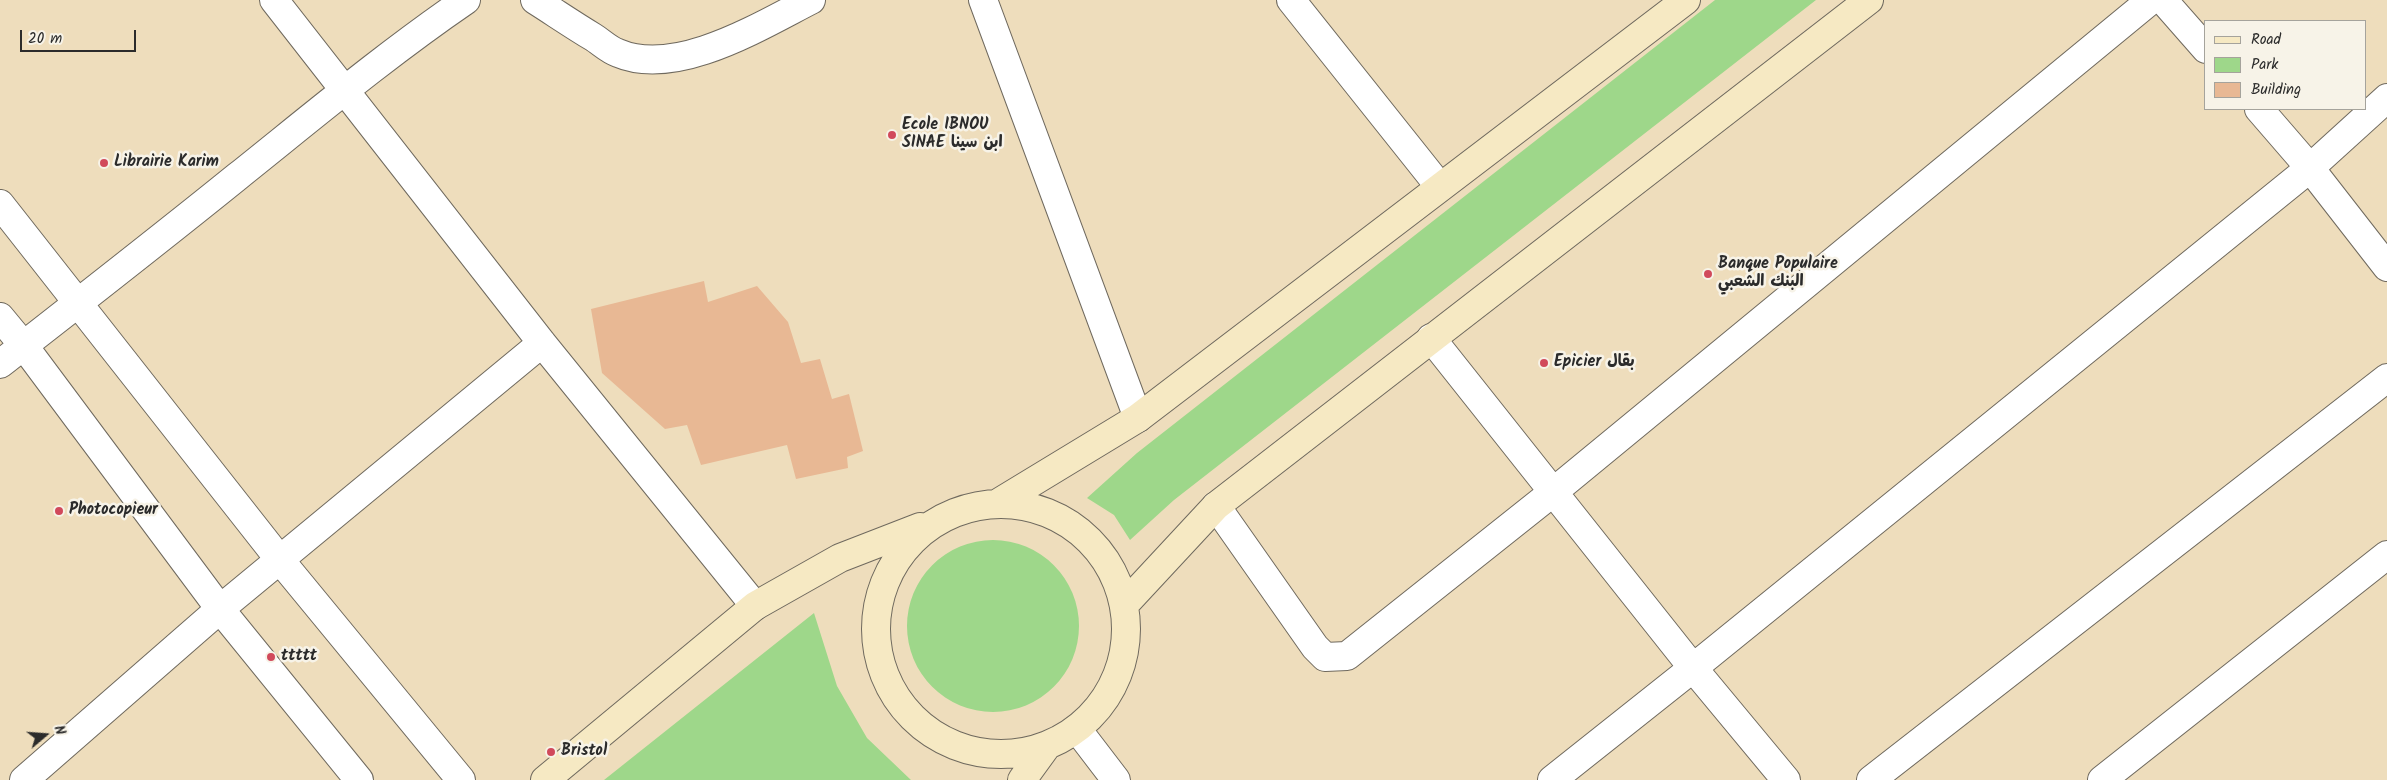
<!DOCTYPE html>
<meta charset="utf-8">
<style>
body{margin:0}
#map{position:relative;width:2387px;height:780px;overflow:hidden;background:#eeddbc;font-family:Kalam,sans-serif}
canvas{display:block}
.legend{position:absolute;left:2204px;top:20px;width:162px;height:90px;box-sizing:border-box;background:#f7f3e8;border:1px solid #a5a39c;margin:0;padding:6px 9px;list-style:none;font-size:15px;color:#2b2b2b}
.legend li{display:flex;align-items:center;gap:10px;height:25px}
.legend b{width:25px;border:1px solid #a5a39c}
.north{position:absolute;left:20px;top:710px;width:50px;height:50px;-webkit-text-stroke:4px #f7f3e8;paint-order:stroke;rotate:72deg;font-size:14px;font-weight:700;line-height:20px;text-align:center;color:#2b2b2b}
.north::after{content:'';display:block;margin:auto;width:18px;height:22px;background:#2b2b2b;clip-path:polygon(50% 0,100% 100%,50% 72%,0 100%)}
.scale{position:absolute;left:20px;top:30px;width:116px;height:22px;box-sizing:border-box;border:2px solid #2b2b2b;border-top:0;padding-left:6px;font-size:15px;line-height:18px;white-space:nowrap;color:#2b2b2b;-webkit-text-stroke:4px #f7f3e8;paint-order:stroke}
</style>
<div id="map">
<canvas width="2387" height="780"></canvas>
<ul class="legend">
<li><b style="height:6px;background:#f6e9c3"></b>Road</li>
<li><b style="height:14px;background:#9ed78a"></b>Park</li>
<li><b style="height:14px;background:#e8b894"></b>Building</li>
</ul>
<div class="north">N</div>
<div class="scale">20 m</div>
</div>
<script>
const ctx = document.querySelector('canvas').getContext('2d');
ctx.lineJoin = 'round';
function paint(path, color) {
  ctx.fillStyle = color;
  ctx.fill(path, 'evenodd');
}
function trace(path, color, width, dash) {
  ctx.strokeStyle = color;
  ctx.lineWidth = width;
  ctx.lineCap = dash ? 'butt' : 'round';
  ctx.setLineDash(dash || []);
  ctx.stroke(path);
}
function write(font, color, halo, rows, align = 'center') {
  ctx.font = font + ' Kalam,"Playpen Sans Arabic",sans-serif';
  ctx.lineWidth = 5;
  ctx.setLineDash([]);
  ctx.textBaseline = 'middle';
  ctx.strokeStyle = halo;
  ctx.fillStyle = color;
  for (const [text, x, y, turn = 0] of rows) {
    ctx.save();
    ctx.translate(x, y);
    ctx.rotate((+turn || 0) * Math.PI / 180);
    ctx.textAlign = isNaN(turn) ? turn : align;
    if (halo) ctx.strokeText(text, 0, 0);
    ctx.fillText(text, 0, 0);
    ctx.restore();
  }
}
paint(new Path2D(`
 M1715,0H1816L1174,500L1130,540L1114,515L1087,498L1137,453Z
 M907 626a86 86 0 1 1 172 0a86 86 0 1 1-172 0Z
 M814,613L837,686L867,738L911,780H604Z`), '#9ed78a');
paint(new Path2D(`
 M704,281L708,302L757,286L788,322L801,363L820,359L832,399L849,394L863,451L847,457L848,468L796,479L787,445L701,465L687,425L665,429L602,373L591,309Z`), '#e8b894');
const street = new Path2D(`
 M274,0L542,343L755,606
 M535,0C554,12 573,25 593,37C601,42 609,50 618,53C676,78 760,26 811,0
 M983,0L1138,418
 M1291,0L1440,187
 M2163,0L2206,49
 M2259,109L2310,168L2387,267
 M0,204L280,560L461,780
 M0,317L24,346L220,609L359,780
 M1431,338L1693,668L1786,780
 M0,364C79,302 159,240 238,176C313,116 387,54 466,0
 M1216,506L1315,647L1325,657L1347,656L1552,493L2151,0
 M1077,729L1116,780
 M24,780L220,609L542,343
 M1552,780L1693,668L2310,168L2387,98
 M1871,780L2387,378
 M2102,780L2387,555`);
const secondary = new Path2D(`
 M998,503L1138,418L1686,0
 M876 629a125 125 0 1 1 250 0a125 125 0 1 1-250 0Z
 M1124,605L1216,506L1869,0
 M545,780L755,606L840,558L920,527
 M1022,780L1046,747`);
trace(street, '#6f695e', 30);
trace(secondary, '#6f695e', 30);
trace(street, '#fff', 28);
trace(secondary, '#f6e9c3', 28);
for (const [x, y, r, color] of [
 [892,135,5,"#d1495b"],
 [104,163,5,"#d1495b"],
 [1708,274,5,"#d1495b"],
 [1544,363,5,"#d1495b"],
 [59,511,5,"#d1495b"],
 [271,657,5,"#d1495b"],
 [551,752,5,"#d1495b"]
]) {
  const dot = new Path2D();
  dot.arc(x, y, r, 0, 2 * Math.PI);
  ctx.fillStyle = color;
  ctx.fill(dot);
  trace(dot, '#f7f3e8', 2);
}
write('bold 16px', '#2b2b2b', '#f7f3e8', [
 ["Ecole IBNOU",902,126],
 ["SINAE ابن سينا",902,144],
 ["Librairie Karim",114,163],
 ["Banque Populaire",1718,265],
 ["البنك الشعبي",1718,283],
 ["Epicier بقال",1554,363],
 ["Photocopieur",69,511],
 ["ttttt",281,657],
 ["Bristol",561,752]
], 'left');
</script>
